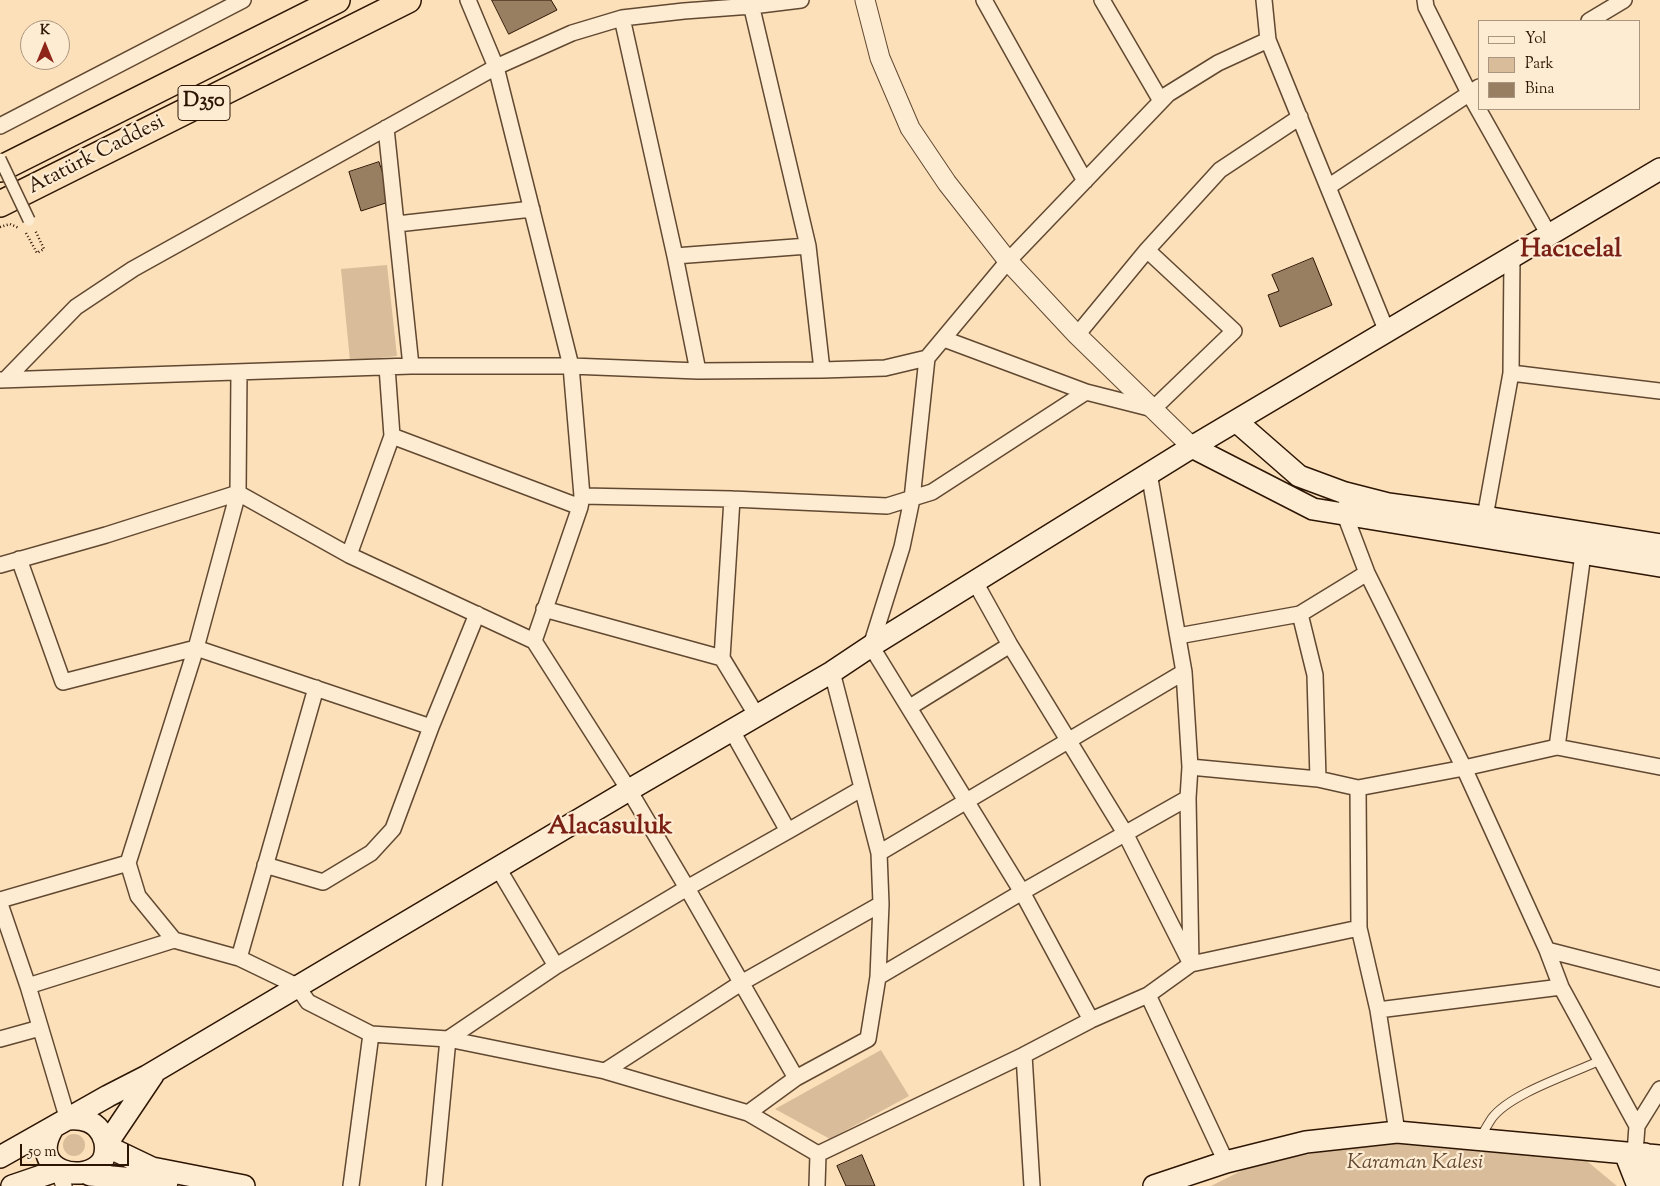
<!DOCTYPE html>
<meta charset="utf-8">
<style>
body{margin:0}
#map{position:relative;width:1660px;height:1186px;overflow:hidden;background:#fce0b9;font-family:"Sorts Mill Goudy",serif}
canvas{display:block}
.legend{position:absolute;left:1478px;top:20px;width:162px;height:90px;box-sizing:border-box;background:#fdebd2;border:1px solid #aa9580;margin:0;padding:6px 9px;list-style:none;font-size:15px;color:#2d1504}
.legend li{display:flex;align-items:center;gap:10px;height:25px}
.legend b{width:25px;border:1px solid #aa9580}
.north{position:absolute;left:20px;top:20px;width:50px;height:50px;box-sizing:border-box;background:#fdebd2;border:1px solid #aa9580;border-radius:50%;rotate:0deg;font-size:14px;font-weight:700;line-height:20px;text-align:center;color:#2d1504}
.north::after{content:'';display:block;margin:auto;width:18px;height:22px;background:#8f2418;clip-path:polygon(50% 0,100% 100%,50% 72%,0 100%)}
.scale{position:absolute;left:20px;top:1144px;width:109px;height:22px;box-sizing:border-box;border:2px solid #2d1504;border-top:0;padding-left:6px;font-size:15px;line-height:18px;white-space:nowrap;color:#2d1504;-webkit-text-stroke:4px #fdebd2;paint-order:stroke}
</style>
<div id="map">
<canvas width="1660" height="1186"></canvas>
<ul class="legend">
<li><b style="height:6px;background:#fdebd2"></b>Yol</li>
<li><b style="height:14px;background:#d9bd9a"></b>Park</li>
<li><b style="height:14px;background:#997f62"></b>Bina</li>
</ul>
<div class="north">K</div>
<div class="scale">50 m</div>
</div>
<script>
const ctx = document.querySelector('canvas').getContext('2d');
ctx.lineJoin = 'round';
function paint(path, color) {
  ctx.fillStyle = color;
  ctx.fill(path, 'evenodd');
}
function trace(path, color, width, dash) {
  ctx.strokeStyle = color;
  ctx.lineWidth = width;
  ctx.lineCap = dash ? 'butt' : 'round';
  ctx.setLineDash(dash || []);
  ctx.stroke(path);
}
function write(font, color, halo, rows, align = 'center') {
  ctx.font = font + ' "Sorts Mill Goudy",serif';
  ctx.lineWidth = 4.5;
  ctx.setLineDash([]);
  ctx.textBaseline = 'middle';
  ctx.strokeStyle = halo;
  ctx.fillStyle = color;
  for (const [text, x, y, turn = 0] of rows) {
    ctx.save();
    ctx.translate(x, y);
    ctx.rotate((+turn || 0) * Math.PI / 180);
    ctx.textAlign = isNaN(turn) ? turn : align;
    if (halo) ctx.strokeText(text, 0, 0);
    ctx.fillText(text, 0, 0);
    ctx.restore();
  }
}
paint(new Path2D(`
 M387,265L397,356L350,361L341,269Z
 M881,1050L909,1096L830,1139L775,1109Z
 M63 1145a11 11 0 1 1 22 0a11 11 0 1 1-22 0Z
 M1381,1141L1582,1157L1617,1186H1211L1255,1164Z`), '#d9bd9a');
const building = new Path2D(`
 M492,0H551L557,10L509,34Z
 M379,162L392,201L361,211L349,172Z
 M1313,258L1332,305L1280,327L1268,295L1279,291L1272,275Z
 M862,1155L875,1186H846L837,1166Z`);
paint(building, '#997f62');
trace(building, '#2d1504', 1);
const service = new Path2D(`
 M1480,1138C1484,1131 1488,1124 1492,1118C1511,1093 1572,1074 1601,1060`);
const minor = new Path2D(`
 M468,0L496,67L571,366L582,496L580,507L534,641
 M750,0L808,246L822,370
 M984,0L1085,181
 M1102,0L1161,101
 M1264,0L1268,40L1387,332
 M1425,0L1426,7L1469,93L1549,235
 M622,18L675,256L698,371
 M1589,21L1624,0
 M0,126L243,0
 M386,128L411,366
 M1328,187L1479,87
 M397,224L532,209
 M675,256L808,246
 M1077,335L1147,250L1220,170L1300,117
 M944,339L1086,392L1153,409L1234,331L1147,250
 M927,358L912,499L902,547L871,646L1022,892L1091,1020
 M1511,373L1660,391
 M6,379L76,307L133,269L496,67L572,33L622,18L684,11L752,6L801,0
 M0,380L411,366H571L698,371L822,370L885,368L927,358L1008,261L1168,94L1218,63L1268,40
 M392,436L580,507
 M1149,473L1184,672L1190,767L1188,798L1191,964
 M582,496L732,499L887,506L932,492L1086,392
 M1345,507V515L1367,573L1464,768L1547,950L1561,987L1637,1126
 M1485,517L1511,373L1512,257
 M1583,554L1557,747L1660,767
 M349,555L392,436L387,367
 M19,559L63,682L196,648L431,727
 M0,565L106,535L238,493L349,555L534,641L629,790L687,888L796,1078
 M975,582L1010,645L1125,833L1189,960
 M544,609L722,658L757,716
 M1300,614L1315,675L1318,779
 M1178,636L1300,614L1367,573
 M722,658L732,499
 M910,707L1010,645
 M732,731L788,831L861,789
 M1190,767L1318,779L1358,788L1464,768L1557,747
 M1358,788L1359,928L1378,1010L1397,1132
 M879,853L1184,672
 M128,863L138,896L174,940L239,958L297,986L308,1002L371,1034L448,1039L605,1071L748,1113L818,1154
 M265,865L323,882L371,853L393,829L431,727L477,614
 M498,868L556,966
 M0,900L128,863L196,648L238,493L239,372
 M0,904L28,986L68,1120
 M1547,950L1660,979
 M239,958L316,688
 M878,977L1022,892L1188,798
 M28,986L174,940
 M1148,995L1226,1162
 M1378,1010L1561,987
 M0,1039L40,1028
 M1024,1055L1032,1186
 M605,1071L741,983L881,904
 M748,1113L796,1078L868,1039L878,977L881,904L879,853L832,672
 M1635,1153L1637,1126L1660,1089
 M59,1173L64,1186
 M351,1186L371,1034
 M434,1186L448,1039L556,966L687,888L788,831
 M817,1186L818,1154L1024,1055L1091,1020L1148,995L1191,964L1359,928`);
const tertiary = new Path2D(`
 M865,0L880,58L910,128L947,183L1008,261L1077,335L1192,447`);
const secondary = new Path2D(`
 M1236,421L1299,476L1345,493L1388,504L1485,517L1660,545
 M1192,447L1313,509L1660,566
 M53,1128C26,1172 87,1186 103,1160C107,1151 106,1142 102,1134C95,1121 83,1118 69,1119
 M106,1145L153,1075
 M106,1146L152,1168L244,1186
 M1625,1153L1638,1186
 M1645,1154L1658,1186
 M0,1157L108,1096L147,1076L629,790L832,672L871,646L1192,447L1660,169
 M90,1175L167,1182
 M12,1186L56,1171
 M1154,1186L1226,1162L1306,1142L1397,1132L1660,1156`);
const trunk = new Path2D(`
 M0,169L337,0
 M0,204L408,0`);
trace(service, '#614831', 10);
trace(minor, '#614831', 18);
trace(tertiary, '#614831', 21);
trace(secondary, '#2d1504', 24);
trace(trunk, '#2d1504', 28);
trace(new Path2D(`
 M0,227L10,224L19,228
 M26,233L37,253L44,249L35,230`), '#2d1504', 2.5, [1, 2.5]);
trace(service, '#fdebd2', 8);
trace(minor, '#fdebd2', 15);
trace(tertiary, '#fdebd2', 19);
trace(secondary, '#fdebd2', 21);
trace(trunk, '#fce0b9', 25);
const pedestrianBridge = new Path2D(`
 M0,159L29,220`);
trace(pedestrianBridge, '#614831', 14, []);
trace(pedestrianBridge, '#fdebd2', 11);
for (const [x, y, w] of [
 [204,103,52]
]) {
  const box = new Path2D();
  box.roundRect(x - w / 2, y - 17.5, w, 35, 4);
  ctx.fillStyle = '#fdebd2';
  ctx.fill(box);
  trace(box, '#2d1504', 1);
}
write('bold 20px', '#2d1504', null, [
 ["D350",204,103]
]);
write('21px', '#2d1504', '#fdebd2', [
 ["Atatürk Caddesi",97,156,-27]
]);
write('italic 21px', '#614731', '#fdebd2', [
 ["Karaman Kalesi",1415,1164]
]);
write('bold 26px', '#7a1f14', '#fdebd2', [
 ["Hacıcelal",1571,252],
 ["Alacasuluk",610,829]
]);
</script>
